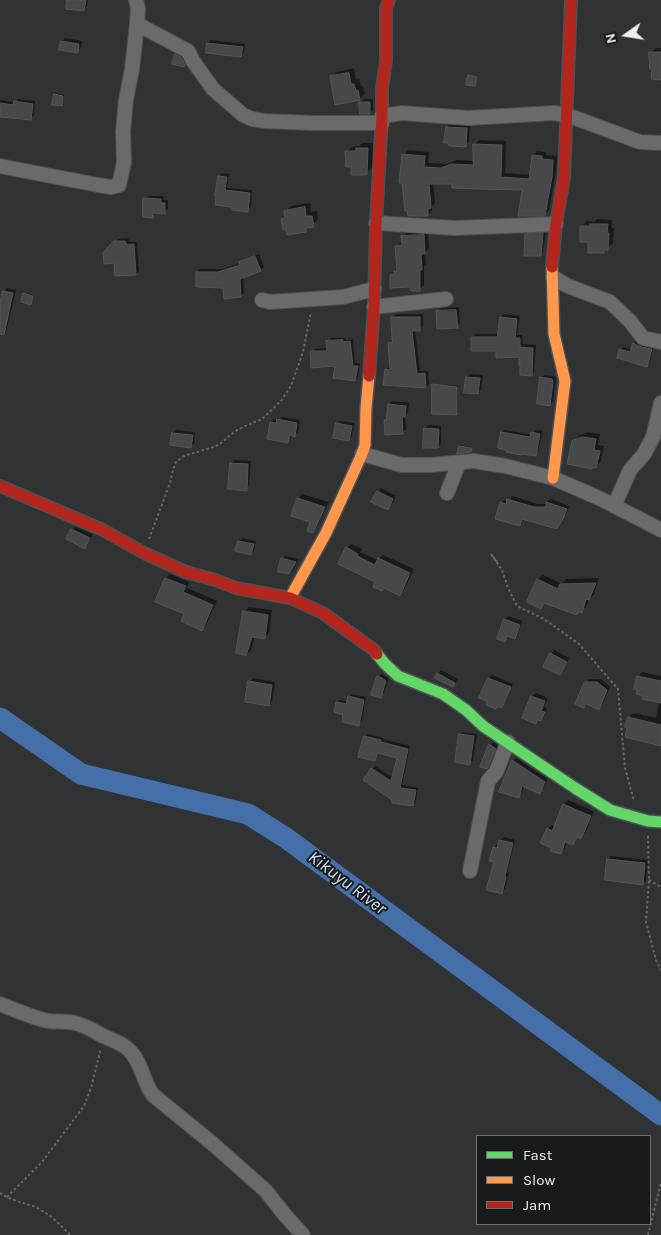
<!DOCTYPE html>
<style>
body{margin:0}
#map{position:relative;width:661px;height:1235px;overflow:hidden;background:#303234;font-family:Karla,sans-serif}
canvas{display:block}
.legend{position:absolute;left:476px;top:1135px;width:175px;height:90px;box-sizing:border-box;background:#181a1c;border:1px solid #6d6f72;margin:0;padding:6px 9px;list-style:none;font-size:15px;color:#eceff2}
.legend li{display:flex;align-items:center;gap:10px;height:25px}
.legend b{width:25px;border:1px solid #6d6f72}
.north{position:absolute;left:601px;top:10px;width:50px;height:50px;-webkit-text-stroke:4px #181a1c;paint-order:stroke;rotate:257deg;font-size:14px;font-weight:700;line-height:20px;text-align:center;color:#eceff2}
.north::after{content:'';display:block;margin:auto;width:18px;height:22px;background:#eceff2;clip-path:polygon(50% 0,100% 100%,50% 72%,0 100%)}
</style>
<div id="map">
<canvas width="661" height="1235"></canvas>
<ul class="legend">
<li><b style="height:6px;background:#63d668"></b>Fast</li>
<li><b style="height:6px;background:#ff974d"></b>Slow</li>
<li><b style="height:6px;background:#b3261e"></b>Jam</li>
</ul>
<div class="north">N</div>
</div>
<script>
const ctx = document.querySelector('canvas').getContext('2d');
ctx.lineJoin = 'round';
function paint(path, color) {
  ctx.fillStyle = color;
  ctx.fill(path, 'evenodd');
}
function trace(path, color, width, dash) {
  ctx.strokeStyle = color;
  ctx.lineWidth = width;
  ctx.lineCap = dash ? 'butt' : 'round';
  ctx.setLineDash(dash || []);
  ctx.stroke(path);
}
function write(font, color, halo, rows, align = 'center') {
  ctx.font = font + ' Karla,sans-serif';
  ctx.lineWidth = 4;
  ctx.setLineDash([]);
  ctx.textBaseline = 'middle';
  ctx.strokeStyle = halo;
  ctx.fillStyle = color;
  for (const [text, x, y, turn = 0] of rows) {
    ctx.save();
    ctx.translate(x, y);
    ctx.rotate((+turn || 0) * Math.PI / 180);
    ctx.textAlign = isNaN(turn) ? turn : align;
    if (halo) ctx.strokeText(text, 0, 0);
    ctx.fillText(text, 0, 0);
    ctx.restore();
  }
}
paint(new Path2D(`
 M68,0H88L87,6L84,9Z
 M65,38L82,41L81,48L77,52L62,41Z
 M211,40L245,44L244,52L241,56L207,52L208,43Z
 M656,48H661V79L653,69L651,53Z
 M177,53L183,56L186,62L184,66L176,54Z
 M354,68L356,80L359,79L361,86H363L365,94L359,99L331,77L337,72Z
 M56,93L64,95L63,104L61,105L55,95Z
 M18,99L35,101L34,115L30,119L0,116V100L15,102Z
 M364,99H373V110L370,113L361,102Z
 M450,124L470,125L469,142L465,146L447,127Z
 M479,140L506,141L505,173L531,175L533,156L537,151L546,152V155L557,156L556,171L549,210L545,214L523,188L453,183H433L435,203L432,206V211L428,215L403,155L408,150L429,152L428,163L446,164L457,160L474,161V145Z
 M362,143H373L372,168L366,173L352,165L347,152L352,147L359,146Z
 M222,173L229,174L227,188L252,190L251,207L247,210L234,206L217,204L219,177Z
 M148,196H164V200H168V209L164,212L156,213L152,216L145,199Z
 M310,203L311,212L317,211L318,220L306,230L282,219L286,215L285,211L291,206Z
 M597,219L612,220V228H614L613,243L603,252L590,241L581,227L587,221L594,222Z
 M428,231L429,249L425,252L426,264L424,265V285L420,289L391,275L398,268L397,246L401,242H403L402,237L407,232Z
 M530,231H546L543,252L540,255L527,235Z
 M128,238L130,242H137L139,271L136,274L116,275L115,261L104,254L118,239Z
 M259,254L264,267L260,270L243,277L244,293L241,296L197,272L200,269H223L241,263L244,259Z
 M7,288L16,290L6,332L3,335L0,334V308L4,291Z
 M25,293L34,295L31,303L24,294Z
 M459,307L460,323L457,326L437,312L441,308Z
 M396,314H423V326L420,330H415L420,371H428L429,384L425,387L386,370L389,367H391L389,343L393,339V317Z
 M504,314L520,316L517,335H522L523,344L536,345L534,372L531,375L521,355L497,350L472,337L476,334H499L501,317Z
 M331,338H346V340L353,339L355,363H360L358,377L355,380L336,364L312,352L315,349L328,348V341Z
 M636,341L644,344L654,346L649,363L646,366L621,350L623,347L632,350L634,343Z
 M470,374L483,375L481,390L478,393L467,377Z
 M544,375L555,376L556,378L553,401L550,405L541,378Z
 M435,384L458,386V412L457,414L434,385Z
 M392,401L409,403L408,412L405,415L406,429L402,433L388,419L389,404Z
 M281,417L300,420L298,432L294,435H292L291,439L288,442L268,438L271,422L274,419L278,420Z
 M340,421L354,423L352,436L349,439L337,424Z
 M429,425L441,426V444L437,447L425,428Z
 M176,430L195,432L194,443L191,446L173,433Z
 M505,430L532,435L535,430L543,431L538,451L535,454L502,432Z
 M588,432L600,434L598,445L604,446L601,461L596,466H593L591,468L573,442L578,436Z
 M461,445L472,447V450L471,451L460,447Z
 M234,460L251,461L249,486L246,489L231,463Z
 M381,488L396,496L391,505L388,509L378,492Z
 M302,494L329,502L317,526L312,531V521L298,499Z
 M512,496L538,504H547V502L551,499L569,506L567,513L556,528L524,519L520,525L501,503L504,500L508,501Z
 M75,527L93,534L88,544L84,548L72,530Z
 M242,538L256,541L254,551L251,554L239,541Z
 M351,544L362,549L360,552L378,560L383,555L414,569L404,590L400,594L347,548Z
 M285,556L299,559L293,570L289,573L282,559Z
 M170,574L189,582L187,588L217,601L206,625L202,629L186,613L166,578Z
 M543,575L562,584L566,579L599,578L594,594L589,600L586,607L581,612L579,611L577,614L545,602L541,607L528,601L538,579Z
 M249,607L272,610L269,633L265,637L255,636L251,650L246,655L244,612Z
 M508,616L522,621L518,634L515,637L509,635L505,641V620Z
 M554,650L569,658L563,671L559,674L551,654Z
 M441,670L458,679L456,682L453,685L438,674Z
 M642,672L661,676V744L629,718L633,713L656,718L659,701L644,695L638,677Z
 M382,674L389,678L384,693L380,697L378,677Z
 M492,675L513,684L505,703L502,706L498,705L496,708L489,700L481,697L489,678Z
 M253,678L275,682L272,701L269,705L250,682Z
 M589,679H601L610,687L602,705L598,708L588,703L584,707L586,683Z
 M536,693L548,698L544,707L547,708L544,717L541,720L538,719L535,722L524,718L532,696Z
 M352,694L366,697L362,721L358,724L345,714L337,703L340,700L348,701L349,697Z
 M463,732L477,734L473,760L470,764L460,735Z
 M368,734L383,738V739L410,746L402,785L418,788L416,802L413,805L393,800L364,780L375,766L393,778L398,757L379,752L378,757L375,760L365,736Z
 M493,742L498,745L491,763L487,768L490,745Z
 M516,758L548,779L543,789L540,792L524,786L522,793L519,796L500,792L513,761Z
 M568,800L594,811L586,832L581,837L579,836L573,844L567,841L565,848L560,853L548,829L552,825L555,826L564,805Z
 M504,837L515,840L507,873H509L505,889L502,892L494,848L497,844L499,845L500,840Z
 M611,856L648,860L646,881L642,884L608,859Z`), '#0007');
trace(new Path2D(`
 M0,718L81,774L248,814L286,838L661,1115`), '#456fa8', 21);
const building = new Path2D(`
 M67,0H86L84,11L66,9Z
 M61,41L79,44L78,53L59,50Z
 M207,43L243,47L241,57L206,53Z
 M649,52H661V80L651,79L652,70L650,69Z
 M175,54L181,57L185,64L184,67L172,64Z
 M349,73L351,84H354L356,91L358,90L360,100L335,105L330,76Z
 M468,75L477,77L475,86L466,85Z
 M54,94L63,96L62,106L52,105Z
 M14,101L33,104L31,120L0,117V103L13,105Z
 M359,102H370V114H360Z
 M446,127L467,128L466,147L449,146L448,143H444Z
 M473,144L502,145L501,177L529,179L532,155L542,156V159L553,160L552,177L545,216H518L522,190L478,189L452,188V184H429L431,208L428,209V216H408L407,211H405L402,183H399L402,154L425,156L424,167L441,168L451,164L473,165Z
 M356,148H368L367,175H351V167H346L345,151H356Z
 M218,176L227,177L225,190L250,193L248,212L232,210V207L215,205L216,197L215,196Z
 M143,198L161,199V203H165V214L153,213V218L143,217Z
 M305,207L306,216H312L314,227L306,228V232L287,235L286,229L283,230L281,219L285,218L284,211Z
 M590,224H608L607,233H609L608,250H604V253H588V242H580V226H590Z
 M543,233L541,256H524L525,234Z
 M424,235L425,254H421L422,270H420V291H411L410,287L390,288V275L394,274V271H397L395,246L402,245L401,236Z
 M114,241H125L127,245L134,244L136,275L115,276L114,263L104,264L103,253Z
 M255,256L261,271L240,279L241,297L224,299L223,288L196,287V272H218L240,265L239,262Z
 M3,291L13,293L4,335L0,334V302Z
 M23,293L33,296L31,305L21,302Z
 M456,310L458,328L437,329L436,311Z
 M391,317H420V331H412L417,374L425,373L426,388L383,385L385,369L390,370L388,343L392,342Z
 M500,317L517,319L515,338H520V347L533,348L532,376L520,375V365H519V357L496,358V351H471V337H497Z
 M343,340V342L350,341L353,366H358L355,381L333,378L335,366L311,368L310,351H327L326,341Z
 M633,343L641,347L652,349L647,367L617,358L619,349L630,352Z
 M466,377L480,378L478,394L464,393Z
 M540,377L552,379L553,382L550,406L537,404Z
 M432,384L457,387V415L432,414Z
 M388,404L406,406L405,417H402L403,434L385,435L384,420H386Z
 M277,419L297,423L295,437L290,435L288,443L267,439L270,422L276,423Z
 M336,423L352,426L349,441L333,438Z
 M424,428L439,429L438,448H423Z
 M501,432L530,437L531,432L540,434L536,456L521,454V455L506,452V450L498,448Z
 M172,433L193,435L191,448L170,445Z
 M582,437L596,439L594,450L600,451L596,468L592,467V469L567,464L572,441Z
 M459,446L472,448L471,452L457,454Z
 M230,463L248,464L247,491L228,489Z
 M377,491L393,499L388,510L371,502Z
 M297,498L325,507L313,533L307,531L310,522L291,516Z
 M507,499L534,507H546V502L567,509L564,517L557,529L522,519L520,526L495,519L500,502L506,504Z
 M71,529L90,538L85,549L66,539Z
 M238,541L254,544L251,555L235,551Z
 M346,547L358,554L357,556L375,565L378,558L410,573L400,596L384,588L382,591L373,587L375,582L338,564Z
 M281,558L296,562L289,574L278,572Z
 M165,578L186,586L183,592L213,605L202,631L181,621L184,614L155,602Z
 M537,579L558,589L560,584L596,583L589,600L586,599L582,613L578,612L577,615L544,603L541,609L527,602Z
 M243,611L268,615L265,639L252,637L246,656L236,653Z
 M504,619L520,625L515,639L507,636L505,642L497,639Z
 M550,653L567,662L560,675L543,667Z
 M437,673L455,683L453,687L434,678Z
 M377,676L382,678L386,681L381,698L371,695Z
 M637,676L661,681V703L642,699L643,696L636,694L637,690L634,689Z
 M488,678L511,687L502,708L497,706L496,709L486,705L487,701L479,698Z
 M248,681L272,685L269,706L245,702Z
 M585,682H597L607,690L599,710L586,704L584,708L575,704Z
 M348,696L364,700L359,726L342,722L343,715L334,712L336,702L346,704Z
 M531,696L545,701L541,711L545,712L541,721L537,720L536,724L522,718Z
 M628,717L661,725V746L625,737L627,728L625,727Z
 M459,734L474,736L470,765L455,762Z
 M364,736L381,740V742L408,749L400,788L416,790L413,806L392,803V800L363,780L371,768L391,781L397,758L378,753L375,761L358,757Z
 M489,744L496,749L488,767L487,769L480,767Z
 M512,760L545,782L540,794L522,786L519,798L499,792Z
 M563,804L591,816L581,839L577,837L573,845L565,842L561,854L550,851L551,848L540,843L547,828L552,831Z
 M499,840L513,843L505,876L506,877L502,894L486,890L494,862L489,861L493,847L497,848Z
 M607,859L645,863L643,885L605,880Z`);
paint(building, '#47484a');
trace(building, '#545557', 1);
const street = new Path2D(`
 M137,24L188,51L193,61L213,89L243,115L252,119L264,121L313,123H382
 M382,116L402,113L468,118L554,113L567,115L640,142L661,143
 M0,166L98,185L111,187L119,185L124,162L123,131L126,100L132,69L137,24L138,9L136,0
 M376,223L455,228L556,224
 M553,277L568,286L610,302L630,321L643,338L661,342
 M262,300L270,302L343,297L374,289
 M374,307L446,299
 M362,454L402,465H431L474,461L505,466L553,478L601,499L661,530
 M447,493L459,463
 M614,506L630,470L644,454L653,437L661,403
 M470,871L488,781L496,772L508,742
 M0,1004C15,1010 31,1017 48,1021C56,1022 66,1021 75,1023C85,1025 94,1031 103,1036C112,1040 123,1043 130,1051C142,1063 143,1082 153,1095L213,1144L266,1191L284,1214L303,1235`);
const fast = new Path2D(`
 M377,654L385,664L398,676L443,694L466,710L483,726L575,788L610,810L648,821L661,822`);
const slow = new Path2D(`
 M552,267L554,334L565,381L553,478
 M290,598L326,533L362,454L365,445L366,408L369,376`);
const jam = new Path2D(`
 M552,267L556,224L564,178L571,0
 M369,376L374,307L376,223L382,116V89L386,60V8L389,0
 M0,486L103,530L144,553L186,572L215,580L236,588L290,598L323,613L374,650L377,654`);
trace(street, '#4f5052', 16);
trace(fast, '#4f5052', 14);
trace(slow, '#4f5052', 14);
trace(jam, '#4f5052', 14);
trace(new Path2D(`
 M149,539L170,483L173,470L176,462L184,456L214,447L221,443L234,432L243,427L262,419L281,401L291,386L303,352L311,312
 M497,562L491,554L502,570L508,588L517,606L544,619L579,644L618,689L625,768L634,801
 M648,836L649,880L646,922L656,960L661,970
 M649,880L661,887
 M0,1193C10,1200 21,1202 33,1206C46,1211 60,1224 70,1235
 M7,1197L42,1162L84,1106L91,1088L101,1048
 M648,1235L661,1182`), '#68696a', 2, [2.5, 2.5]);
trace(street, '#6b6a6a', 14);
trace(fast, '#63d668', 11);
trace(slow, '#ff974d', 11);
trace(jam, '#b3261e', 11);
write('italic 18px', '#d0ddef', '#181a1c', [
 ["Kikuyu River",347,883,37]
]);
</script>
